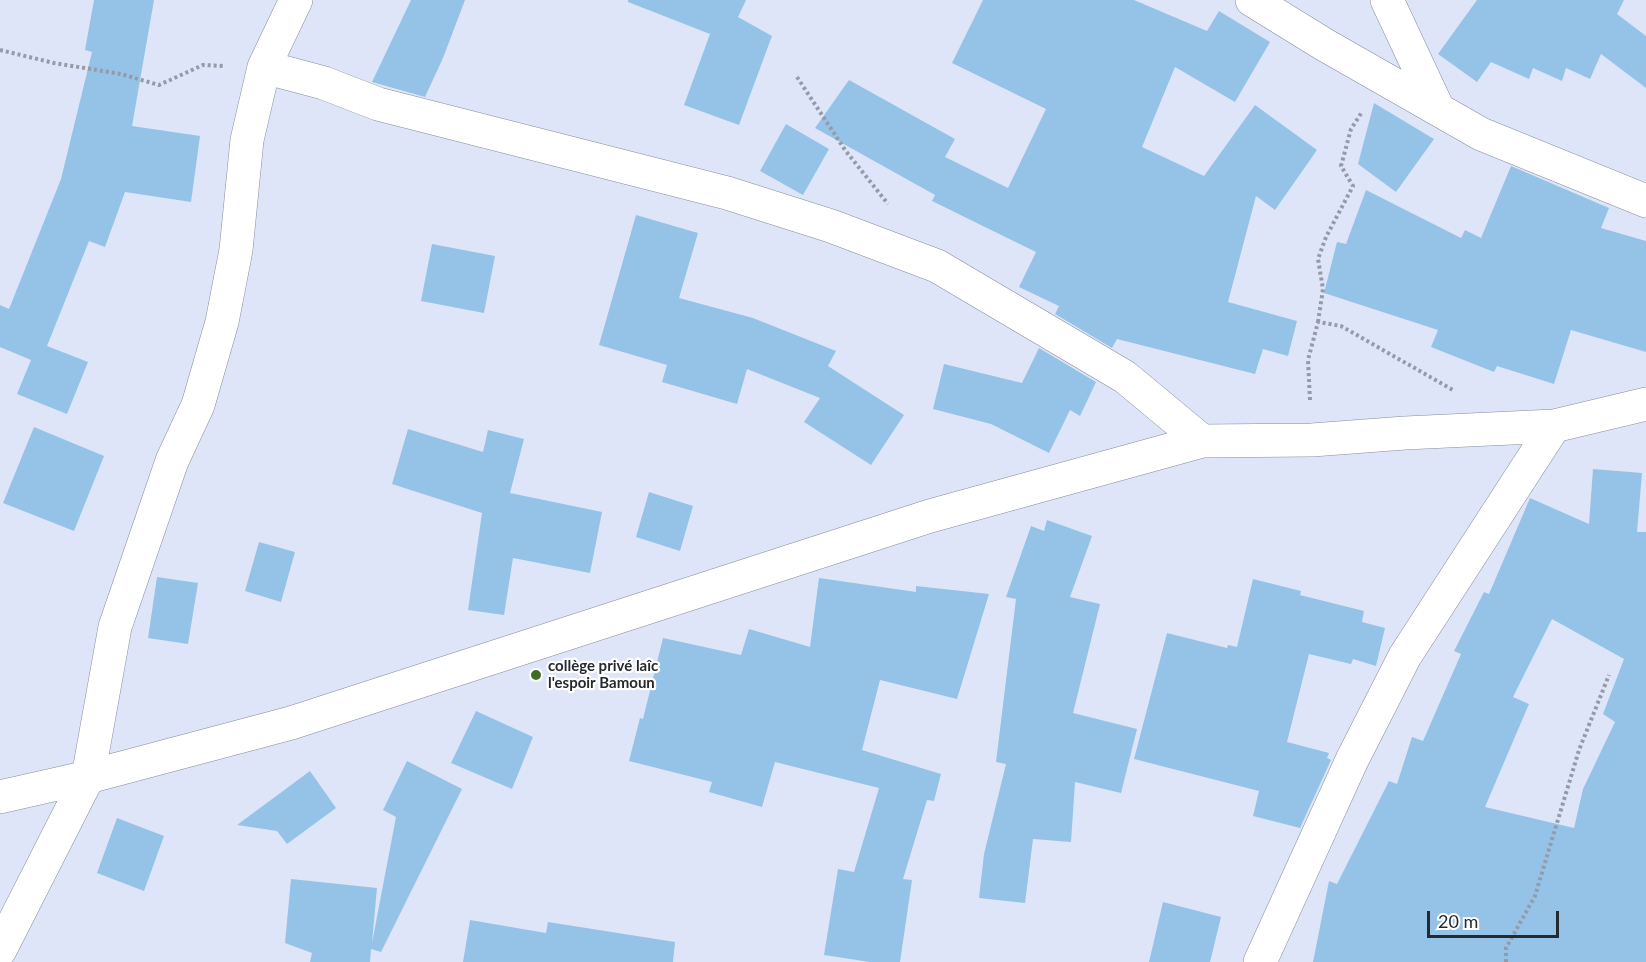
<!DOCTYPE html>
<meta charset="utf-8">
<style>
body{margin:0}
#map{position:relative;width:1646px;height:962px;overflow:hidden;background:#dee5f8;font-family:Lato,sans-serif}
canvas{display:block}
.scale{position:absolute;left:1427px;top:911px;width:132px;height:27px;box-sizing:border-box;border:3px solid #26292f;border-top:0;padding-left:8px;font-size:18px;line-height:21px;white-space:nowrap;color:#26292f;-webkit-text-stroke:4px #fff;paint-order:stroke}
</style>
<div id="map">
<canvas width="1646" height="962"></canvas>
<div class="scale">20 m</div>
</div>
<script>
const ctx = document.querySelector('canvas').getContext('2d');
ctx.lineJoin = 'round';
function paint(path, color) {
  ctx.fillStyle = color;
  ctx.fill(path, 'evenodd');
}
function trace(path, color, width, dash) {
  ctx.strokeStyle = color;
  ctx.lineWidth = width;
  ctx.lineCap = dash ? 'butt' : 'round';
  ctx.setLineDash(dash || []);
  ctx.stroke(path);
}
function write(font, color, halo, rows, align = 'center') {
  ctx.font = font + ' Lato,sans-serif';
  ctx.lineWidth = 4.5;
  ctx.setLineDash([]);
  ctx.textBaseline = 'middle';
  ctx.strokeStyle = halo;
  ctx.fillStyle = color;
  for (const [text, x, y, turn = 0] of rows) {
    ctx.save();
    ctx.translate(x, y);
    ctx.rotate((+turn || 0) * Math.PI / 180);
    ctx.textAlign = isNaN(turn) ? turn : align;
    if (halo) ctx.strokeText(text, 0, 0);
    ctx.fillText(text, 0, 0);
    ctx.restore();
  }
}
paint(new Path2D(`
 M94,0H154L132,126L200,136L191,202L125,192L105,247L89,241L47,346L88,362L67,414L17,394L31,360L0,347V305L9,309L61,179L92,52L85,50Z
 M411,0H465L443,58L425,97L372,82Z
 M628,0H746L738,17L772,36L739,125L684,105L710,34L628,2Z
 M983,0H1134L1207,31L1219,11L1270,42L1235,102L1175,67L1142,147L1204,176L1255,105L1317,150L1275,210L1256,196L1228,302L1297,321L1288,356L1263,349L1255,374L1117,339L1112,348L1055,314L1059,306L1019,287L1036,252L932,201L935,195L815,128L849,80L955,139L945,157L1008,188L1046,109L952,63Z
 M1477,0H1624L1617,14L1646,36V88L1601,54L1590,79L1566,68L1562,81L1533,68L1529,79L1491,62L1477,82L1438,54Z
 M1374,103L1434,139L1396,192L1358,164Z
 M786,124L829,149L803,195L760,171Z
 M1511,166L1609,208L1601,228L1646,241V352L1571,330L1554,384L1497,366L1494,372L1431,347L1438,330L1324,293L1337,242L1346,244L1366,190L1461,238L1465,230L1481,238Z
 M636,215L698,233L679,298L753,318L836,351L828,366L904,415L871,465L804,422L820,398L747,369L737,404L662,382L667,365L599,345Z
 M432,244L495,256L484,313L421,301Z
 M1039,348L1096,382L1080,416L1070,410L1049,453L991,424L933,409L944,364L1022,383Z
 M34,427L104,456L74,531L3,503Z
 M408,429L483,452L488,430L524,439L510,493L602,512L590,573L513,558L504,615L468,610L482,513L392,484Z
 M1593,469L1642,473L1637,532H1646V962H1313L1329,881L1337,884L1389,781L1397,784L1412,737L1423,741L1461,654L1454,651L1484,592L1489,594L1530,498L1589,524ZM1552,619L1624,659L1603,714L1615,722L1583,789L1574,828L1485,807L1529,704L1513,697Z
 M649,492L693,506L680,551L636,537Z
 M1047,520L1092,536L1070,597L1100,604L1073,713L1137,729L1121,793L1075,782L1071,842L1033,839L1025,903L979,898L984,854L1006,764L996,762L1016,599L1006,597L1031,526L1044,531Z
 M259,542L295,552L281,602L245,591Z
 M157,577L198,583L188,644L148,638Z
 M819,578L916,592V586L989,594L957,699L880,680L862,750L941,774L934,801L927,800L903,879L912,880L900,962H870L824,955L838,869L854,872L879,788L775,762L762,807L709,792L712,782L629,761L640,718L643,719L663,638L741,655L749,629L810,647Z
 M1253,579L1301,591L1300,595L1364,611L1362,622L1385,628L1376,666L1353,659L1351,664L1309,654L1287,742L1329,753L1327,758L1331,760L1300,828L1253,816L1259,791L1134,759L1167,633L1227,648L1228,645L1237,647Z
 M476,711L533,737L512,789L451,763Z
 M407,761L462,789L381,952L371,949L370,962H310L312,953L285,943L291,879L377,888L372,943L396,817L383,810Z
 M310,771L336,808L287,844L277,831L237,825Z
 M117,818L164,836L144,891L97,873Z
 M1163,902L1221,917L1210,962H1149Z
 M470,920L546,933L548,922L675,942L673,962H463Z`), '#95c3e7');
const street = new Path2D(`
 M1252,0L1325,45L1481,134L1646,201
 M1387,0L1438,109
 M264,67L324,83L378,104L727,193L831,226L937,266L1125,377L1202,441
 M0,797L88,777L291,723L930,516L1202,441L1312,440L1405,433L1554,426L1646,404
 M0,950L88,777L115,627L172,461L198,405L222,322L236,250L247,140L264,67L296,0
 M1260,962L1352,760L1405,656L1554,426`);
trace(street, '#868c9d', 34);
trace(new Path2D(`
 M0,50L54,63L121,74L159,85L203,65L224,66
 M797,77L845,150L888,204
 M1318,322L1323,289L1318,259L1326,237L1353,186L1341,166L1351,129L1362,112
 M1310,400L1308,360L1318,322L1341,326L1453,390
 M1506,962V948L1535,896L1579,750L1609,675`), '#949aa7', 4, [3, 3]);
trace(street, '#fff', 33);
for (const [x, y, r, color] of [
 [536,675,6,"#426b27"]
]) {
  const dot = new Path2D();
  dot.arc(x, y, r, 0, 2 * Math.PI);
  ctx.fillStyle = color;
  ctx.fill(dot);
  trace(dot, '#fff', 2);
}
write('bold 15px', '#26292f', '#fff', [
 ["collège privé laîc",548,666],
 ["l'espoir Bamoun",548,683]
], 'left');
</script>
